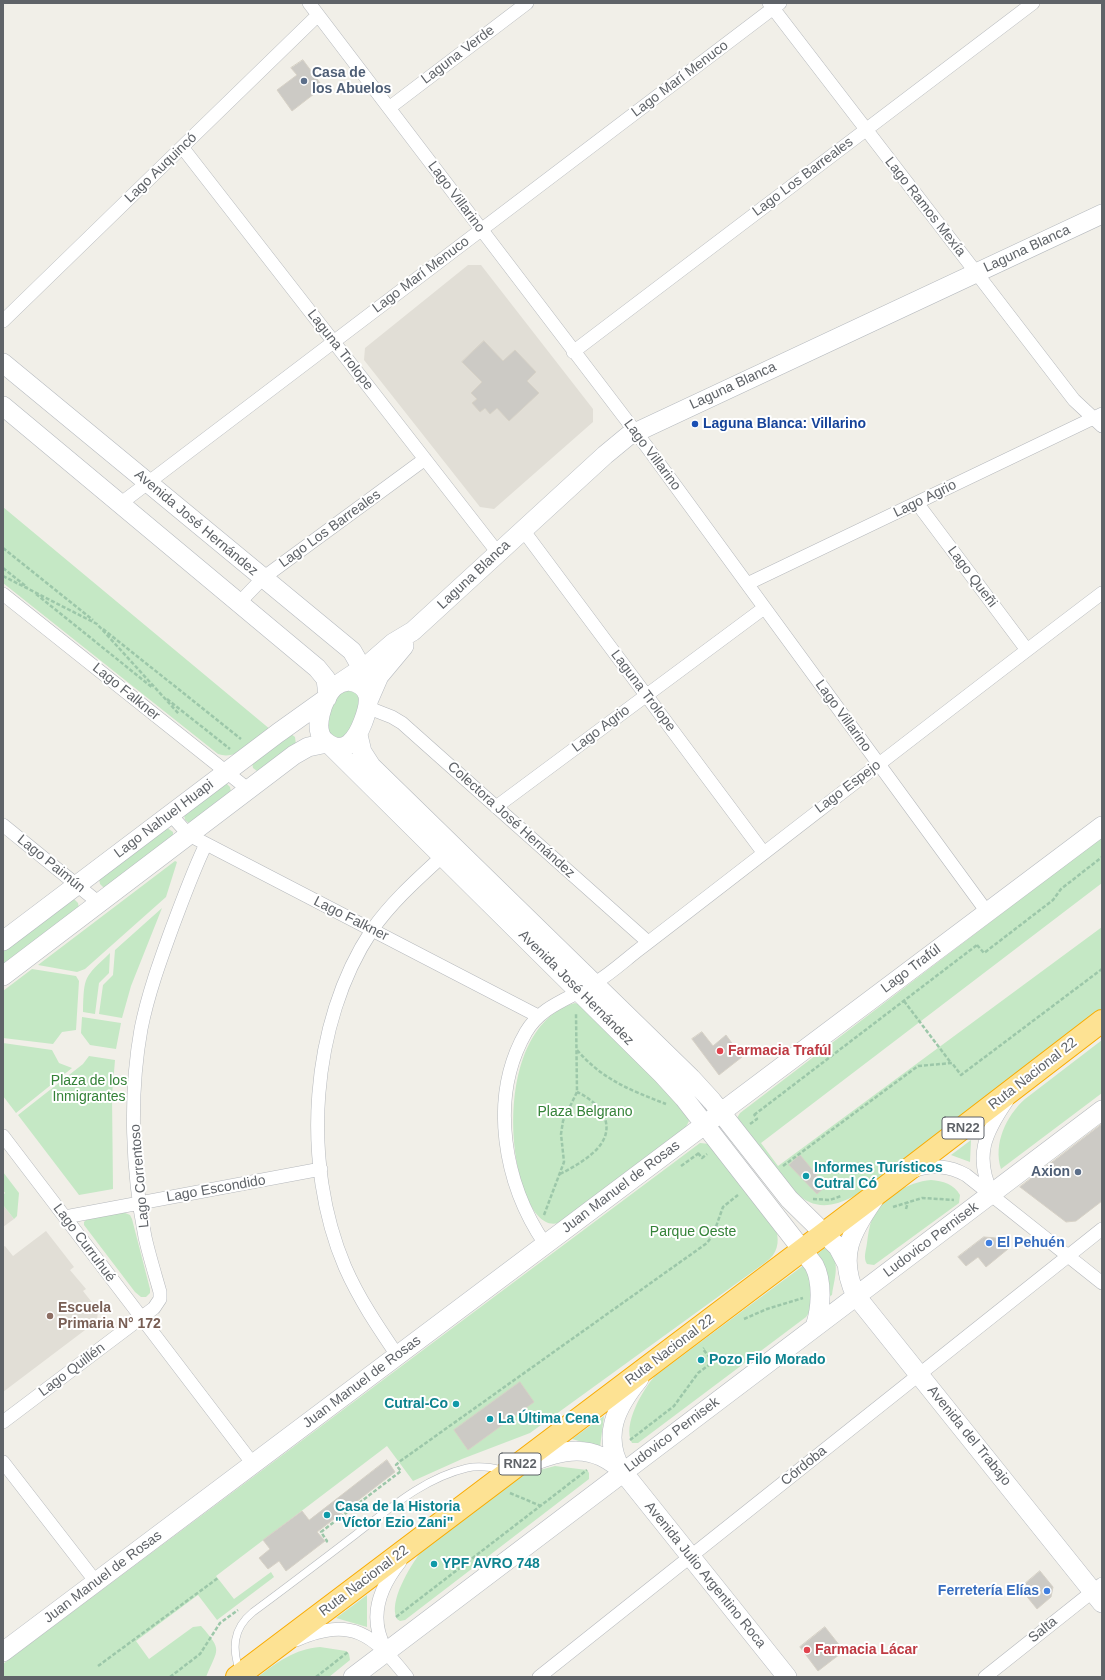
<!DOCTYPE html>
<meta charset="utf-8">
<style>
body{margin:0}
#map{position:relative;width:1105px;height:1680px;overflow:hidden;background:#f1efe8;font-family:Arial,sans-serif}
canvas{display:block}
.frame{position:absolute;inset:0;border:4px solid #5f6368;pointer-events:none}
</style>
<div id="map">
<canvas width="1105" height="1680"></canvas>
<div class="frame"></div>
</div>
<script>
const ctx = document.querySelector('canvas').getContext('2d');
ctx.lineJoin = 'round';
function paint(path, color) {
  ctx.fillStyle = color;
  ctx.fill(path, 'evenodd');
}
function trace(path, color, width, dash) {
  ctx.strokeStyle = color;
  ctx.lineWidth = width;
  ctx.lineCap = dash ? 'butt' : 'round';
  ctx.setLineDash(dash || []);
  ctx.stroke(path);
}
function write(font, color, halo, rows, align = 'center') {
  ctx.font = font + ' Arial,sans-serif';
  ctx.lineWidth = 4;
  ctx.setLineDash([]);
  ctx.textBaseline = 'middle';
  ctx.strokeStyle = halo;
  ctx.fillStyle = color;
  for (const [text, x, y, turn = 0] of rows) {
    ctx.save();
    ctx.translate(x, y);
    ctx.rotate((+turn || 0) * Math.PI / 180);
    ctx.textAlign = isNaN(turn) ? turn : align;
    if (halo) ctx.strokeText(text, 0, 0);
    ctx.fillText(text, 0, 0);
    ctx.restore();
  }
}
paint(new Path2D(`
 M468,265H481L593,409V422L494,509L480,507L364,360L365,348Z
 M3,1205L14,1219L3,1227Z
 M46,1231L74,1267L70,1270L86,1289L83,1291L98,1310L97,1321L3,1392V1247L5,1246L13,1256Z`), '#e1ded6');
paint(new Path2D(`
 M3,507L271,730C256,740 237,761 218,754L3,583Z
 M349,690L357,693L362,705L346,737L336,738L328,733L326,720L337,695Z
 M291,734L295,737L296,745L257,771L253,768L252,763Z
 M226,783L230,787L231,792L189,823L185,820L184,815Z
 M166,827L173,832V837L104,888L100,884L99,879Z
 M1102,837V883L761,1143L778,1166L1102,927V1010L856,1195C813,1219 797,1197 773,1165C761,1149 749,1134 737,1118L740,1113Z
 M175,861L177,862L166,897L85,969L77,972L38,965Z
 M74,899L78,903L79,908L3,968V948Z
 M162,908L131,986L122,1018L99,1014L103,985L113,975L115,950Z
 M110,953L109,973L99,983L95,1014L83,1012C84,975 84,978 110,953Z
 M32,969L76,976L79,981L76,1030L62,1032L53,1044L3,1038V991Z
 M575,1003L584,1006L685,1111L689,1121L686,1127L561,1222C512,1245 479,1031 575,1003Z
 M82,1017L121,1023L116,1049L90,1045L81,1033Z
 M1102,1040V1093L1001,1169C993,1144 1006,1116 1025,1099Z
 M3,1043L52,1050L59,1063L72,1068L16,1113L3,1096Z
 M89,1056L115,1060L112,1096L113,1189L79,1195L18,1115L83,1064Z
 M971,1140L970,1162L951,1155Z
 M700,1143L710,1144L776,1229C780,1243 777,1254 766,1262L530,1433L462,1459L413,1481L387,1446L216,1576L234,1599L271,1572L274,1577L217,1620L198,1595L136,1641L149,1659L193,1627L201,1626C223,1651 218,1648 206,1677H3V1664Z
 M3,1172L19,1193L17,1216L14,1219L3,1205V1195L5,1193L3,1190Z
 M931,1180C943,1181 954,1184 960,1195L959,1203L874,1265L867,1264C863,1258 866,1251 867,1243C868,1235 869,1227 872,1219C882,1197 908,1182 931,1180Z
 M123,1212L130,1215L132,1219L150,1289V1293L146,1297H141L135,1292L84,1225V1222L87,1219Z
 M827,1246C841,1263 835,1275 832,1295L828,1297L815,1256Z
 M804,1265L811,1274V1310L806,1317L638,1443H632C622,1425 643,1389 655,1376Z
 M604,1416L600,1447L572,1439Z
 M555,1466L587,1470L589,1473V1479L405,1620L400,1621L397,1619C388,1602 410,1567 420,1553L517,1479L528,1473Z
 M367,1595V1627L336,1618Z
 M320,1647L346,1651L349,1654L350,1660L329,1677H258C277,1662 295,1649 320,1647Z`), '#c5e8c5');
const building = new Path2D(`
 M303,60L323,87L292,111L277,90L297,75L291,68Z
 M484,341L503,361L515,350L536,372L527,381L539,393L509,421L497,408L490,414L485,408L480,412L472,403L477,399L471,393L482,382L462,362Z
 M702,1032L713,1046L726,1035L742,1057L719,1075L692,1039Z
 M1102,1124V1201L1076,1221L1066,1222L1020,1187Z
 M800,1155L826,1186L817,1194L789,1165Z
 M984,1237L996,1238L1008,1249L986,1267L978,1257L966,1266L958,1257Z
 M520,1382L534,1402L468,1450L454,1430Z
 M387,1460L395,1472L317,1532L325,1541L286,1571L279,1561L268,1569L259,1558L270,1549L263,1540L302,1511L309,1520Z
 M1040,1571L1053,1587L1051,1597L1037,1609L1020,1588Z
 M825,1627L844,1651L818,1671L800,1647Z`);
paint(building, '#cccac5');
trace(building, '#d6d1c6', 1);
const lane = new Path2D(`
 M240,1673C232,1649 232,1629 253,1612C287,1587 321,1561 355,1535C389,1509 424,1478 467,1468C479,1465 491,1467 503,1470`);
const street = new Path2D(`
 M309,3L647,447L987,912
 M769,3L1074,400L1102,426
 M389,108L527,3
 M182,147L498,553
 M3,321L318,15
 M573,352L1033,3
 M917,503L1027,650
 M120,504L780,3
 M523,530L763,852
 M747,584L1102,414
 M3,594L249,790
 M239,603L263,578L425,459
 M369,708L392,717L402,723L648,942
 M496,807L764,608
 M170,814L189,835L538,1016
 M3,825L99,903
 M3,1136L253,1464
 M914,1171C931,1164 950,1166 966,1175L1102,1283
 M992,1194C974,1156 985,1133 1007,1101
 M65,1217L321,1169
 M545,1244C504,1184 488,1098 526,1032C542,1005 570,999 595,983C610,974 623,962 637,951C792,832 946,711 1102,593
 M397,1355C378,1327 359,1299 345,1267C301,1164 310,1023 372,930C393,900 421,876 448,851
 M3,1422L154,1308L160,1299V1292C155,1274 149,1255 145,1237C132,1170 129,1096 141,1029C148,994 160,961 172,928C183,899 193,871 206,844
 M3,1462L96,1582
 M296,1640C352,1616 373,1634 407,1677
 M385,1648C368,1617 380,1587 400,1562
 M539,1677L1102,1229
 M985,1677L1102,1584`);
const secondary = new Path2D(`
 M3,363L352,651L360,665L368,696
 M3,406L317,668L326,679L328,695
 M349,681C374,685 370,704 363,722C357,738 345,757 326,742C311,731 323,697 334,687C339,683 343,682 349,681Z
 M337,685L370,663L393,643L413,631L605,455L628,436L1102,214
 M369,699L379,676L404,646
 M358,735L362,752L371,766L691,1078L712,1101L789,1199L838,1247L847,1264
 M329,744L663,1075L684,1098L814,1265C823,1282 821,1309 815,1327
 M3,941L278,733L327,698
 M3,976L294,755L308,747L327,743
 M874,1199C851,1232 837,1256 856,1296L1102,1603
 M527,1464C562,1449 593,1442 623,1472L787,1677
 M622,1471C601,1436 616,1407 639,1379
 M3,1652L1102,826
 M353,1677L1102,1110`);
const highway = new Path2D(`
 M237,1677L891,1183L1102,1021`);
trace(lane, '#b5b8bc', 8);
trace(street, '#b5b8bc', 14);
trace(secondary, '#b6babf', 20);
trace(highway, '#f9ab00', 24);
trace(new Path2D(`
 M3,548L93,620
 M3,568L27,587
 M3,576L97,624L179,714
 M36,594L153,688
 M103,629L241,739
 M167,699L230,749
 M977,945L984,953L1053,900L1061,889L1102,857
 M904,1001L951,1063
 M577,1050C603,1080 630,1090 666,1104
 M754,1115L977,945
 M750,1124L757,1119L754,1114
 M698,1153L702,1158L707,1154
 M681,1166L699,1153
 M783,1166L918,1066L952,1063L961,1075L1102,969
 M560,1174C572,1168 584,1161 594,1152C619,1129 603,1104 577,1092
 M813,1199L830,1200L841,1196
 M893,1207L922,1198L954,1200
 M906,1209L908,1202
 M544,1215L564,1162L561,1134L563,1121L577,1092L576,1013
 M744,1319L767,1309L803,1298
 M630,1440L674,1406L698,1373L713,1362L703,1349L704,1348
 M510,1493L541,1506
 M326,1542L327,1541L321,1532L401,1471L396,1465L399,1462L707,1243L713,1235L723,1207L738,1195
 M396,1617L587,1470
 M98,1666L218,1578
 M170,1677L200,1654L220,1623L238,1610
 M316,1677L348,1652`), '#9cc7a9', 2.5, [4, 2]);
trace(lane, '#fff', 7);
trace(street, '#fff', 13);
trace(secondary, '#fff', 19);
trace(highway, '#fde293', 22);
for (const [x, y, r, color] of [
 [304,81,4,"#5c6f8a"],
 [695,424,4,"#1a4fb4"],
 [720,1051,4,"#e0444e"],
 [1078,1172,4,"#5c6f8a"],
 [806,1176,4,"#0f9aa8"],
 [989,1243,4,"#3f7fe0"],
 [50,1316,4,"#8d6e63"],
 [701,1360,4,"#0f9aa8"],
 [456,1404,4,"#0f9aa8"],
 [490,1419,4,"#0f9aa8"],
 [327,1515,4,"#0f9aa8"],
 [434,1564,4,"#0f9aa8"],
 [1047,1591,4,"#3f7fe0"],
 [807,1650,4,"#e0444e"]
]) {
  const dot = new Path2D();
  dot.arc(x, y, r, 0, 2 * Math.PI);
  ctx.fillStyle = color;
  ctx.fill(dot);
  trace(dot, '#fff', 1.5);
}
for (const [x, y, w] of [
 [963,1128,42],
 [520,1464,42]
]) {
  const box = new Path2D();
  box.roundRect(x - w / 2, y - 11, w, 22, 3);
  ctx.fillStyle = '#fff';
  ctx.fill(box);
  trace(box, '#5f6368', 1);
}
write('bold 13px', '#5f6368', null, [
 ["RN22",963,1128],
 ["RN22",520,1464]
]);
write('14px', '#5f6368', '#fff', [
 ["Laguna Verde",458,55,-37],
 ["Lago Marí Menuco",680,79,-37],
 ["Lago Auquincó",161,168,-44],
 ["Lago Los Barreales",803,177,-37],
 ["Lago Villarino",456,197,53],
 ["Lago Ramos Mexía",925,207,52],
 ["Laguna Blanca",1027,249,-25],
 ["Lago Marí Menuco",421,275,-37],
 ["Laguna Trolope",340,350,52],
 ["Laguna Blanca",733,386,-25],
 ["Lago Villarino",652,455,53],
 ["Lago Agrio",925,499,-26],
 ["Avenida José Hernández",196,523,40],
 ["Lago Los Barreales",330,529,-36],
 ["Laguna Blanca",474,575,-43],
 ["Lago Queñi",972,577,53],
 ["Laguna Trolope",643,691,53],
 ["Lago Falkner",126,692,39],
 ["Lago Villarino",843,716,54],
 ["Lago Agrio",601,729,-37],
 ["Lago Espejo",848,787,-37],
 ["Lago Nahuel Huapi",164,819,-37],
 ["Colectora José Hernández",511,820,42],
 ["Lago Paimún",51,864,39],
 ["Lago Falkner",351,919,27],
 ["Lago Trafúl",911,969,-37],
 ["Avenida José Hernández",576,988,45],
 ["Ruta Nacional 22",1033,1074,-38],
 ["Lago Correntoso",140,1176,-95],
 ["Juan Manuel de Rosas",621,1187,-37],
 ["Lago Escondido",216,1189,-10],
 ["Ludovico Pernisek",931,1240,-37],
 ["Lago Curruhué",84,1243,53],
 ["Ruta Nacional 22",670,1350,-37],
 ["Lago Quillén",72,1370,-37],
 ["Juan Manuel de Rosas",362,1382,-37],
 ["Ludovico Pernisek",672,1435,-37],
 ["Avenida del Trabajo",969,1436,51],
 ["Córdoba",804,1466,-39],
 ["Avenida Julio Argentino Roca",705,1575,51],
 ["Juan Manuel de Rosas",103,1577,-37],
 ["Ruta Nacional 22",364,1581,-37],
 ["Salta",1043,1630,-39]
]);
write('bold 14px', '#4e5e75', '#fff', [
 ["Casa de",312,73],
 ["los Abuelos",312,89],
 ["Axion",1070,1172,"right"]
], 'left');
write('bold 14px', '#164399', '#fff', [
 ["Laguna Blanca: Villarino",703,424]
], 'left');
write('bold 14px', '#be3a42', '#fff', [
 ["Farmacia Trafúl",728,1051],
 ["Farmacia Lácar",815,1650]
], 'left');
write('14px', '#348238', '#fff', [
 ["Plaza de los",89,1081],
 ["Inmigrantes",89,1097],
 ["Plaza Belgrano",585,1112],
 ["Parque Oeste",693,1232]
]);
write('bold 14px', '#0d838f', '#fff', [
 ["Informes Turísticos",814,1168],
 ["Cutral Có",814,1184],
 ["Pozo Filo Morado",709,1360],
 ["Cutral-Co",448,1404,"right"],
 ["La Última Cena",498,1419],
 ["Casa de la Historia",335,1507],
 ["\"Víctor Ezio Zani\"",335,1523],
 ["YPF AVRO 748",442,1564]
], 'left');
write('bold 14px', '#366cbe', '#fff', [
 ["El Pehuén",997,1243],
 ["Ferretería Elías",1039,1591,"right"]
], 'left');
write('bold 14px', '#785e54', '#fff', [
 ["Escuela",58,1308],
 ["Primaria N° 172",58,1324]
], 'left');
</script>
